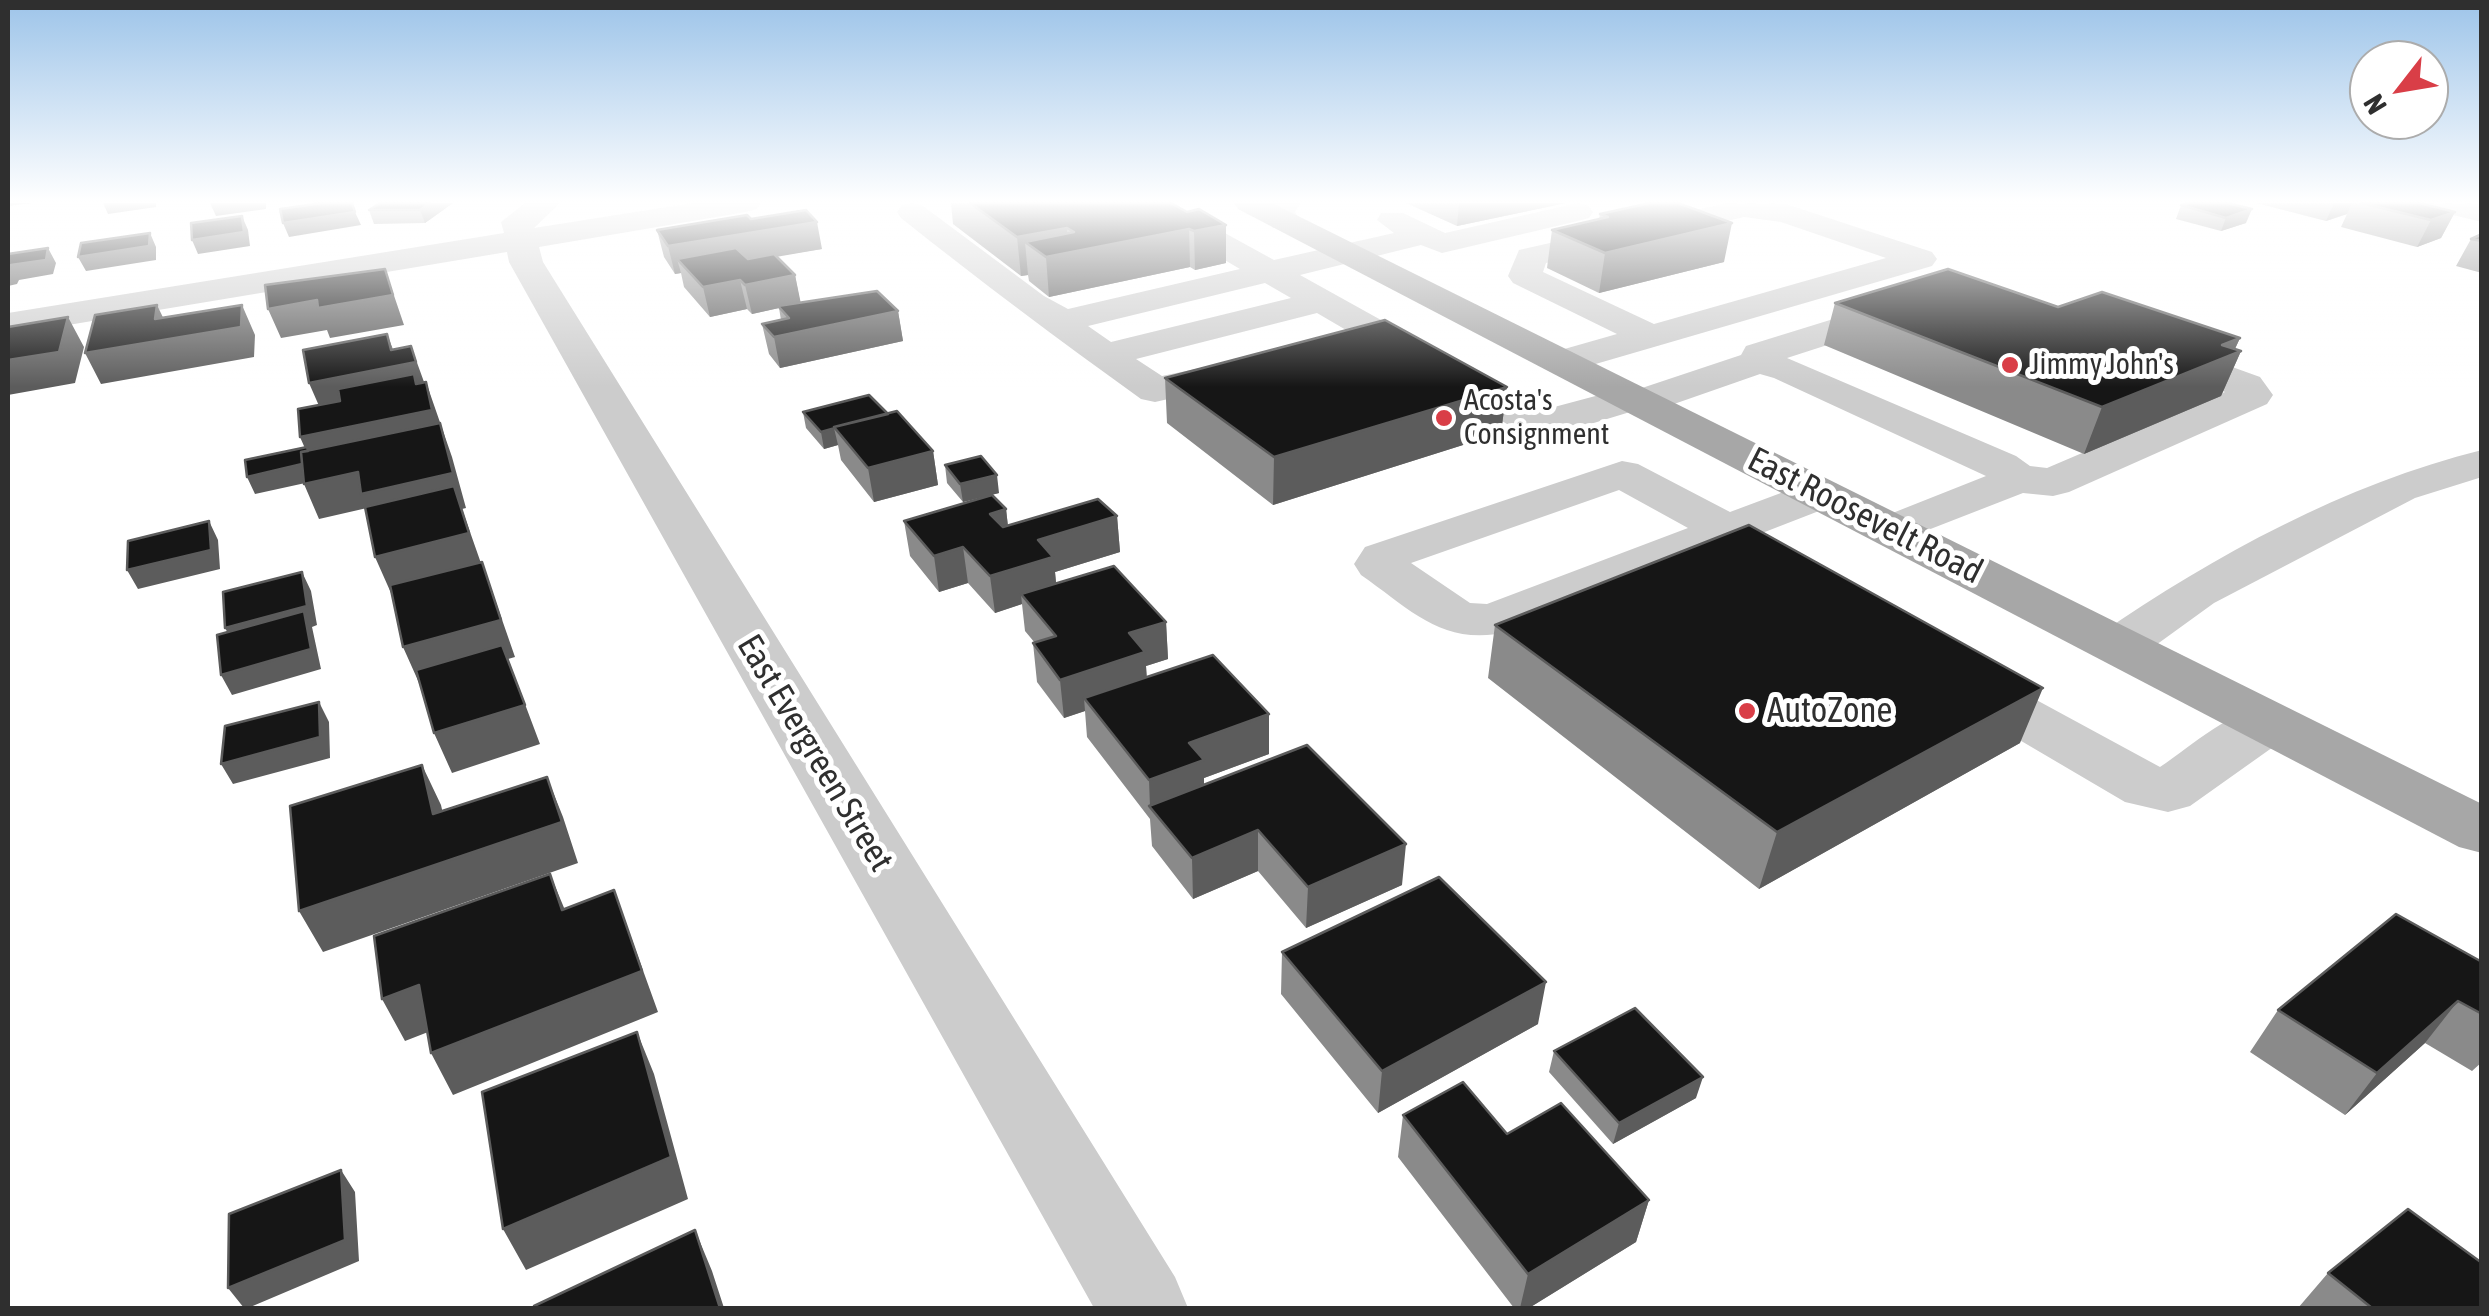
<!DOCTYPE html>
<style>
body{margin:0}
#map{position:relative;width:2489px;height:1316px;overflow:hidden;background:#fff;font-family:"Asap Condensed",sans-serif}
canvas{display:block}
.frame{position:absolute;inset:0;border:10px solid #2f2f2f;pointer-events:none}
.north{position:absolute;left:2349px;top:40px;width:100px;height:100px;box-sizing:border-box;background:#fff;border:2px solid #acacac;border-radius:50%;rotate:239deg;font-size:28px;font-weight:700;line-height:40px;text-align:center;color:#2f2f2f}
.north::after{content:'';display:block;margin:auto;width:35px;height:45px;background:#d93e47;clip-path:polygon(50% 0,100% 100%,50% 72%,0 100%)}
</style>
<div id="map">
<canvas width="2489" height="1316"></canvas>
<div class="frame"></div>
<div class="north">N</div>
</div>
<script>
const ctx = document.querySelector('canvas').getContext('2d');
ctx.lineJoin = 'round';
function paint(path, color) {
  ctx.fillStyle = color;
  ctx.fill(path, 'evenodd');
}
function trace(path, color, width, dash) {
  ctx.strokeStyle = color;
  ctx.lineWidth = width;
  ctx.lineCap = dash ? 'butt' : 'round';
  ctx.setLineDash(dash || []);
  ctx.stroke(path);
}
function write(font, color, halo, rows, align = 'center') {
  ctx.font = font + ' "Asap Condensed",sans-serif';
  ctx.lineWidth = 10;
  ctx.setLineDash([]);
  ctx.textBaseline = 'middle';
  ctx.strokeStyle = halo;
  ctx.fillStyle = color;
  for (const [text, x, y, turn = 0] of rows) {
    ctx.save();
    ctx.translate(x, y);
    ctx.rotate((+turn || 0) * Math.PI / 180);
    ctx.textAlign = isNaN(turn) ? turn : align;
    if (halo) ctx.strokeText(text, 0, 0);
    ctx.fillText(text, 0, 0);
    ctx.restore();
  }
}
paint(new Path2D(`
 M525,203H560L534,228L692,203H761L757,209L746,212L539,247L543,262L1175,1277L1188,1308H1094L509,262L507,252L8,335V313L504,233L501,222Z
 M912,203L923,206L1044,296L1068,309L1240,269L1138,209L1134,203H1170L1274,260L1394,233L1377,220L1381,213H1403L1445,233L1578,203L1589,206L1593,212L1589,218L1578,221L1442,253L1421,245L1300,275L1543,410L1633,386L1642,388L1741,355L1746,346L1898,299L1911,302L1916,310L1911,318L1787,358L2016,456L2030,466L2047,468L2225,392L2146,362L2141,354L2146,346L2160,343L2174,346L2260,377L2273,395L2267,404L2069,492L2053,496L2023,493L1892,544L1875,540L1868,530L1875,520L1986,476L1774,378L1760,374L1654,411L1630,412L1551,436L1519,431L1317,313L1136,359L1162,376L1239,360L1253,364L1259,372L1253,380L1155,402L1141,399C1059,340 980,281 901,218L897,212L901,206ZM1265,283L1291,298L1111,342L1088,326Z
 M1271,203H1301L1295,212L1300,221L1295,228H1273L1265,212Z
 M1727,203L1786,204L1932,252L1937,259L1932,266L1575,370L1561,374L1547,370L1542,362L1547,354L1617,334L1513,283L1508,276L1519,250ZM1744,217L1781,222L1886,258L1654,324L1543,272L1546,263Z
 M2424,203L2482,204V222L2428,209Z
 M2482,450V477L2415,498L2214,603L2138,658L2119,662L2100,658L2092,646L2100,634C2215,555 2345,484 2482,450Z
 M1622,461L1638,464L1730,512L1805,484L1821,480L1837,484L1844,494L1837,504L1757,535L1776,556L1802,570L1809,581L1802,592C1764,601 1741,578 1718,550L1512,631C1443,648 1413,611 1361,575L1354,564L1365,547ZM1619,490L1688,528L1487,604L1470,603L1411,563Z
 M1963,666L1983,671L2160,767C2198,742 2242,697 2290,709L2298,722L2290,735L2190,806L2168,812L2125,802L1943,695L1935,683L1943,671Z`), '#ccc');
paint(new Path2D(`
 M1234,203H1272L2482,804V853L2459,847L1238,209Z`), '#a7a7a7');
paint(new Path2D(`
 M380,203H453L425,223L374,224L369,210Z
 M951,203H1171L1226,263L1195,270L1190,267L1049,297L1029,281L1028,275L1021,276L953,224Z
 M1406,203H1566L1457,226Z
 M2256,203H2419L2455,212L2441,238L2417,247L2341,227L2347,214L2326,221Z
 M2181,205L2246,223L2221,231L2176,219Z
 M1600,214L1724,262L1599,293L1547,268L1552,230L1599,219Z
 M751,219L822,249L776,256L795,275L800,302L898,311L903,341L780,368L769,354L762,324L781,320L779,308L752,314L747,309L710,317L684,287L681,273L675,274L664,257L657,230Z
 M2482,234V273L2456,266L2471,239Z
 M1835,303L2058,307L2240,338L2235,349L2241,351L2221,396L2084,454L1824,345Z
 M1165,378L1507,387L1501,433L1273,505L1167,423Z
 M803,412L888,414L933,451L938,485L874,502L841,460L838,445L824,449L806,428Z
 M945,465L999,493L963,502L947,483Z
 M1006,509L1008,526L1117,516L1120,552L1055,572L1056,583L1166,622L1168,659L1146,666L1147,677L1269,754L1204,778V785L1402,885L1306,928L1258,871L1193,899L1152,846L1150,819L1087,737L1085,711L1064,718L1037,682L1033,643H1035L1025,631L1022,604L995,613L968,583L939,592L910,556L904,521Z
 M1495,625L2020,743L1759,889L1488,678Z
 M1282,952L1538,1024L1378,1113L1281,994Z
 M2482,962V1062L2472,1071L2425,1043L2345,1115L2250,1052L2278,1010Z
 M1554,1051L1696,1098L1613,1144L1549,1072Z
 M1403,1115L1507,1134L1649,1200L1636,1242L1529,1308H1514L1398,1157Z
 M2328,1273L2482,1308H2298Z`), '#8a8a8a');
paint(new Path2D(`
 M8,203H33L8,206Z
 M103,203H156V207L108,214Z
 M210,203H266V209L216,216Z
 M430,203H453L425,223L420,210Z
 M1459,203H1566L1457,226Z
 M2334,203H2352L2347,214L2326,221Z
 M2252,209L2246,223L2221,231L2226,218Z
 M355,212L361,225L289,237L283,223Z
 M2455,212L2441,238L2417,247L2431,220Z
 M242,216L248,230L250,246L198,254L192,240Z
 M817,222L822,249L689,272L677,259L681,273L675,274L668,246Z
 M1732,223L1724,262L1599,293L1605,253Z
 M1226,225V263L1195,270L1194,231Z
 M1067,228L1069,252L1189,229L1190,267L1049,297L1046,257L1025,242L1028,275L1021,276L1017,237Z
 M150,233L156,247V260L86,271L78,257Z
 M48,248L56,263L53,274L19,280L17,284L8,286V270L11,265Z
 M385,269L404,325L330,338L327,330L281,338L268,309Z
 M795,275L801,304L778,306L779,308L752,314L745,285Z
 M740,280L747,309L710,317L703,287Z
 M157,305L171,334L242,305L255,335L254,357L101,384L85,353L155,319Z
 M898,311L903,341L780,368L774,337Z
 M68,317L84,347L75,383L8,395V360Z
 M387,334L399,365L416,362L411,346L428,393L422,395L427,411L432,410L426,382L452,457L466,508L462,509L483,569L391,593L375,557L469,533L461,509L376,529L367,508L319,519L304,484L358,472L367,492L453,473L442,432L444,443L316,470L319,480L255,494L247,477L311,462L300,437L427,411L421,395L323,415L309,383L397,366Z
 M2240,338L2232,355L2241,351L2221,396L2084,454L2102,407L2222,345Z
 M1507,387L1501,433L1273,505L1274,457Z
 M834,428L838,445L824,449L821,432Z
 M933,451L938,485L874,502L868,468Z
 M997,475L999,493L963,502L960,484Z
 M1006,509L1010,545L990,514Z
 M1117,516L1120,552L1055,572L1057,593L1021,594L1022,604L995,613L990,576L1038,540Z
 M209,521L218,540L220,569L138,589L127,570Z
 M963,547L968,583L939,592L934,556Z
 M482,562L515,657L508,659L540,744L452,773L434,733L420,685L403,647Z
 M302,572L311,591L317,625L312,627L321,669L232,695L221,675L236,647L225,628Z
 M1166,622L1168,659L1146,666L1147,690L1084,698L1085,711L1064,718L1060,680L1129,633Z
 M2043,688L2020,743L1759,889L1777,832Z
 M319,702L329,722L330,758L233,784L221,764Z
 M1269,714V754L1204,778V800L1150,807L1149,780L1189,743Z
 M422,765L441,805L452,854L433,814Z
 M547,777L563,817L578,863L323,952L299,911Z
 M1258,830V871L1193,899L1192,858Z
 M1406,844L1402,885L1306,928L1308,887Z
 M550,874L567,915L562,910Z
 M614,890L658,1012L453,1095L431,1053Z
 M1546,982L1538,1024L1378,1113L1382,1071Z
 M419,985L441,1027L405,1041L382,999Z
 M2458,1001L2425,1043L2345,1115L2377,1073Z
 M637,1032L654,1074L688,1199L526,1270L503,1229Z
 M1703,1077L1696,1098L1613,1144L1619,1123Z
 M341,1170L355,1192L359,1261L248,1308H244L228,1288Z
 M1649,1200L1636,1242L1529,1308H1520L1528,1274Z
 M695,1230L712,1271L724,1308H720Z`), '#5c5c5c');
const building = new Path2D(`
 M322,203H352L355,212L283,223L280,209Z
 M380,203H430L420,210H369Z
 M970,203H1171L1187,212L1199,209L1226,225L1194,231L1189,229L1046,257L1025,242L1074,232L1067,228L1017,237Z
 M1650,203H1678L1732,223L1605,253L1552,230L1608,217L1600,214Z
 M2190,203H2227L2252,209L2226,218L2181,205Z
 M2361,203H2419L2455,212L2431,220Z
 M806,210L817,222L668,246L657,230L747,215L751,219Z
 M242,216L244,232L192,240L191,223Z
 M150,233L149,246L78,257L81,243Z
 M2482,234V241L2471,239Z
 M48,248L46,260L11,265L9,269L8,270V254Z
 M736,248L748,259L774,254L795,275L745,285L740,280L703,287L677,259Z
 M385,269L393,295L318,308L317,300L268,309L265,285Z
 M1948,269L2058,307L2102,292L2240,338L2222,345L2241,351L2102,407L1835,303Z
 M877,291L898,311L774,337L762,324L789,318L778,306Z
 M157,305L155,319L242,305L241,327L85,353L95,315Z
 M68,317L59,352L8,360V327Z
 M1385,320L1507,387L1274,457L1165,378Z
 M387,334L391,350L411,346L416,362L309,383L303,350Z
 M414,374L416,384L426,382L432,410L300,437L298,409L340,401L338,389Z
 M869,395L888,414L834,427L835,428L821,432L803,412Z
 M897,411L933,451L868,468L834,427Z
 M440,423L453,473L361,494L358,472L304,484L301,452Z
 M307,447L308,451L301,452L302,464L247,477L245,460Z
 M981,456L997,475L960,484L945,465Z
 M454,486L469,533L375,557L365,507Z
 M992,495L1006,509L990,514L1003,527L1098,499L1117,516L1038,540L1053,557L990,576L963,547L934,556L904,521Z
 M209,521L211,550L127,570L128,541Z
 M1749,525L2043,688L1777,832L1495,625Z
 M482,562L501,620L403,647L390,585Z
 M1114,566L1166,622L1129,633L1145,652L1060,680L1033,643L1056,636L1021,594Z
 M302,572L307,606L225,628L223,592Z
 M304,611L311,649L221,675L217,635Z
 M502,645L525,705L434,733L416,670Z
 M1213,655L1269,714L1189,743L1204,760L1149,780L1084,698Z
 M319,702L320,737L221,764L225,726Z
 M1307,745L1406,844L1308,887L1258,830L1192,858L1149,806Z
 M422,765L433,814L547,777L562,822L299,911L290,806Z
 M550,874L562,910L614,890L642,971L431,1053L419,985L382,999L374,936Z
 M1439,877L1546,982L1382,1071L1282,952Z
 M2396,914L2482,962V1014L2458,1001L2377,1073L2278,1010Z
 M1635,1008L1703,1077L1619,1123L1554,1051Z
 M637,1032L671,1157L503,1229L482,1092Z
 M1463,1082L1507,1134L1561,1103L1649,1200L1528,1274L1403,1115Z
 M341,1170L345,1240L228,1288L229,1214Z
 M2408,1209L2482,1263V1308H2372L2328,1273Z
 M695,1230L720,1308H534V1306Z`);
paint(building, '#161616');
trace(building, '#5c5c5c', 2.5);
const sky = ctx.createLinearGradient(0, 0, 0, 387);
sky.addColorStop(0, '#9dc4e9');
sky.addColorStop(0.52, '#fff');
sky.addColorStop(1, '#ffffff00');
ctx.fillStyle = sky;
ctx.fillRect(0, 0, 2489, 387);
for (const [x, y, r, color] of [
 [2010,365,10,"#d93e47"],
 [1444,418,10,"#d93e47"],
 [1747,711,10,"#d93e47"]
]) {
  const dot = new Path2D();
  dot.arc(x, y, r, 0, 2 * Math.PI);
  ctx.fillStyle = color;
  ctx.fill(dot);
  trace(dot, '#fff', 4);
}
write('30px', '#2f2f2f', '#fff', [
 ["Jimmy John's",2030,365],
 ["Acosta's",1464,401],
 ["Consignment",1464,435]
], 'left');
write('35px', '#2f2f2f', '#fff', [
 ["East Roosevelt Road",1865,516,27],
 ["East Evergreen Street",815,753,59]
]);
write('35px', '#2f2f2f', '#fff', [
 ["AutoZone",1767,711]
], 'left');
</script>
